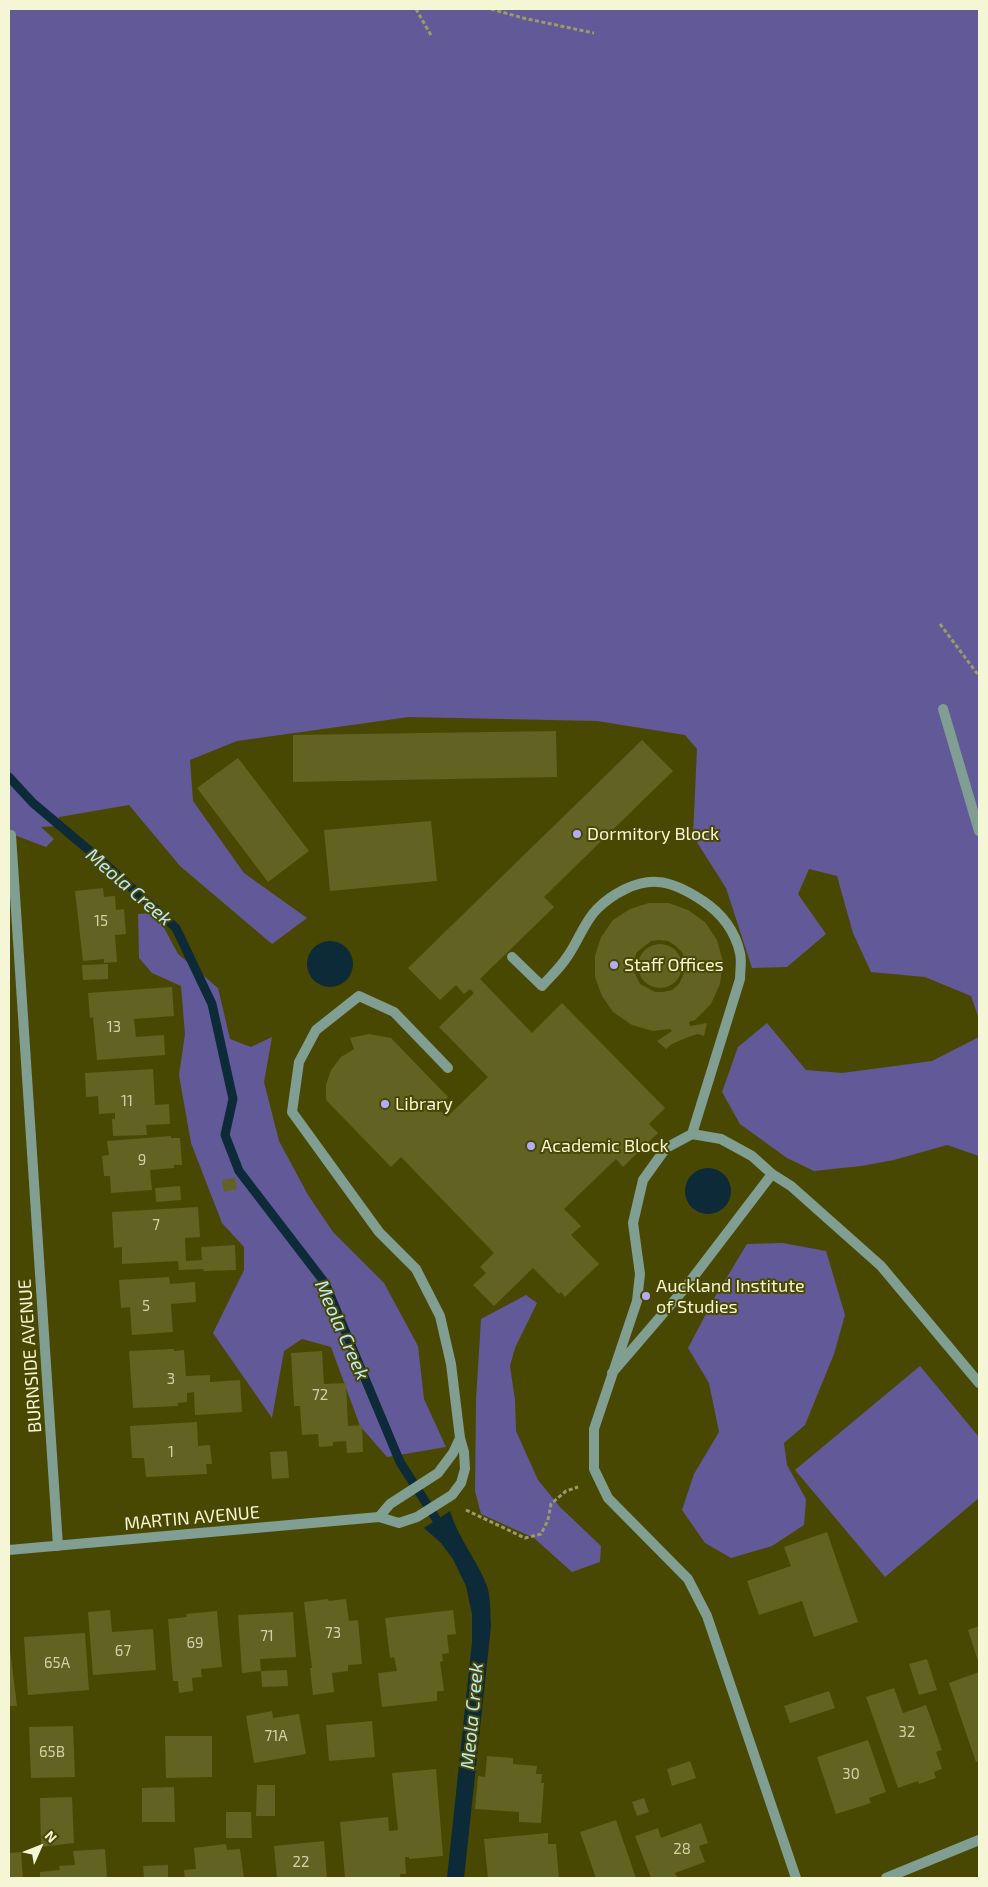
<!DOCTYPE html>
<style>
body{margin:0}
#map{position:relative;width:988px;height:1887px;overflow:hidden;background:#494802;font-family:"Exo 2",sans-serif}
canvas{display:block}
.frame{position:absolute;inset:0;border:10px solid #f5f6d6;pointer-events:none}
.north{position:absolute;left:15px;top:1822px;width:50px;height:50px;-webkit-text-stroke:4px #494802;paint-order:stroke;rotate:46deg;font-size:14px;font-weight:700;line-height:20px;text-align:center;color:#f5f6d6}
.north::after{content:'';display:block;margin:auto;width:18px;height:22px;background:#f5f6d6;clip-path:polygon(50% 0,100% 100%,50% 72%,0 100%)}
</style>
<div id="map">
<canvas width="988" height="1887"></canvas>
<div class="frame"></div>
<div class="north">N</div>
</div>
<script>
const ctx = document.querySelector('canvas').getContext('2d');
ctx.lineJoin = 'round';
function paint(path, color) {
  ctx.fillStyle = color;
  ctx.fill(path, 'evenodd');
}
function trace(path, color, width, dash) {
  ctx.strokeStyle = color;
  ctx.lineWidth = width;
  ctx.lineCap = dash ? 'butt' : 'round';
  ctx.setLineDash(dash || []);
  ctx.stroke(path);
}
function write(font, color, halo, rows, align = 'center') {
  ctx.font = font + ' "Exo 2",sans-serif';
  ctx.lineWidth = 4;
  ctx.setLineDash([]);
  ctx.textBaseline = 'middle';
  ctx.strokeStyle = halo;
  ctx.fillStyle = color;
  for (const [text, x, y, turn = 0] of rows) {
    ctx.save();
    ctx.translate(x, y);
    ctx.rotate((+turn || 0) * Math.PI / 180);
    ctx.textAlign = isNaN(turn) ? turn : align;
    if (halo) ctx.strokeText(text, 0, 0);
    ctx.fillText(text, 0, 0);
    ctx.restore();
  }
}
paint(new Path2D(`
 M9,9H979V1019L971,996L925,977L871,972L853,933L837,876L809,869L798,894L826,934L787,967L752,968L726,888L693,836L697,749L685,735L597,721L409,717L237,741L190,760L193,801L244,873L307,918L272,944L180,866L129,805L59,817L58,826L41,827L54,839L46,847L9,833Z
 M156,913L178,954L218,988L230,1039L251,1047L272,1037L264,1082L279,1141L308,1195L333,1232L384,1283L418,1346L424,1399L446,1447L387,1457L360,1426L331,1347L302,1339L284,1351L272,1418L213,1333L244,1270V1247L222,1223L191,1143L179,1075L185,1034L181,986L152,973L139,958L138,914Z
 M767,1023L806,1070L842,1073L932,1061L979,1037V1156L947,1145L894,1160L861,1166L814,1171L787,1158L740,1124L722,1092L738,1047Z
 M783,1243L826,1251L845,1315L834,1354L805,1425L784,1443L787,1465L806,1499L804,1525L772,1546L731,1558L705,1543L682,1510L694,1474L719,1432L709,1383L688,1348L716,1295L747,1244Z
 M526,1295L537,1303L515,1348L510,1366L515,1400L516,1431L538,1480L560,1507L601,1546L600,1562L572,1572L534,1538L481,1514L475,1491L476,1400L481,1319Z
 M920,1366L979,1437V1498L885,1577L795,1470Z`), '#625999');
paint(new Path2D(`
 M307 964a23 23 0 1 1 46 0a23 23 0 1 1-46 0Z
 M685 1191a23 23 0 1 1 46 0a23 23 0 1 1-46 0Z
 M450,1511C458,1538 477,1560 487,1586C491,1598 490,1613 491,1626L464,1878H447L472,1642V1614L466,1586L453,1559L441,1543L424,1528Z`), '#0c2a37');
trace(new Path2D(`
 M9,777L33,803L103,862L176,928L212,1004L233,1099L225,1135L239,1171L325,1283L400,1462L442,1528`), '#0c2a37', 9);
paint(new Path2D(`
 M556,731L557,777L293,782V735Z
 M642,740L673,771L544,897L554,907L480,979L532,1033L562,1003L665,1108L649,1124L658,1133L623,1167L616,1159L564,1209L581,1226L571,1235L599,1264L565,1297L561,1292L559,1294L533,1268L494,1306L473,1285L486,1273L480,1267L494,1253L401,1157L391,1167L326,1100V1085L331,1070L341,1057L354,1049L350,1038L369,1034L391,1038L448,1097L437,1108L447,1117L488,1077L439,1027L474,993L470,989L464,994L456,985L440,1000L408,968Z
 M238,758L309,851L268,882L197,788Z
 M431,821L437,881L330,891L324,830Z
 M103,888L104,897L115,896L116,910L124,909L126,934L115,935L117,962L104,963V959L83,961L75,891Z
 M649,903H669L688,910L705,922L717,940L723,962L720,984L711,1004L695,1020L689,1022L690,1026L707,1023L704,1036L698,1034L688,1037L672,1044L666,1049L657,1041L672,1031L670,1029L653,1031L632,1025L619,1016L613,1012L602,996L595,977V956L601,937L613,920L630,909ZM659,940L668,941L676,946L682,952L685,960L686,969L679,984L672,990L663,992H655L640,984L633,969L634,960L637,952L651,941Z
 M638 966a22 22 0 1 1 44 0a22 22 0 1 1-44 0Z
 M108,964V979L83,980L82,965Z
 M172,987L174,1016L134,1019L136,1037L164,1035L165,1055L97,1060L93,1017L90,1018L88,993Z
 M153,1069L155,1105L169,1104L170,1124L146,1125L147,1135L113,1136L112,1119H115V1113L99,1114L98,1096L86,1097L85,1073Z
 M171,1136V1138H180L182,1165H174V1168L150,1170L152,1190L111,1193L110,1176H104L102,1156L109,1155L107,1141Z
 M235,1178L237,1189L224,1192L222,1180Z
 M180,1186L181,1200L156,1202L155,1188Z
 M198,1207L200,1237L185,1238L186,1261L202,1260L201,1247L235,1245L236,1270L204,1271L203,1269L179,1270L178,1261L122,1264V1247L114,1248L112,1212Z
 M169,1277L170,1284L195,1282L196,1302L171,1304L173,1332L132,1335L130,1307L121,1308L119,1280Z
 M174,1349V1351L184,1350L186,1376L210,1375V1382L240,1380L242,1412L195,1415L194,1392L187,1393V1402L178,1403V1406L133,1408L129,1351Z
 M322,1351L324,1384L346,1383L348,1426L362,1425L363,1452L347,1453L346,1441L333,1442V1446L319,1447L318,1434L302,1435L300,1406H294L291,1353Z
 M197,1422L198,1446L210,1445L212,1464H206L207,1474L146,1477L144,1458H132L130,1426Z
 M287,1451L289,1478L272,1479L270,1452Z
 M827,1532L858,1622L814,1637L802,1601L759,1615L747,1581L791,1566L784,1547Z
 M328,1599L329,1601L346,1599L349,1621L358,1620L362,1664L348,1665V1671L332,1673L334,1692L313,1695L310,1668H312L304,1602Z
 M110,1610L112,1632L153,1629L156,1670L93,1675L88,1612Z
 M453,1610L456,1634L447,1635L449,1653L442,1654L443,1661L440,1662L444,1691H437V1701L382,1707L378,1673L397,1671L394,1657L390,1658L385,1618Z
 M217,1611L222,1667L201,1669L202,1677L192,1678L193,1691L179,1693L178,1681H173L168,1619L187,1617L186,1614Z
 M293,1612L296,1657L260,1659L261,1671L242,1673L238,1615Z
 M979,1626V1664L968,1630Z
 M85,1633L89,1690L28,1695L24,1637Z
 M9,1641L17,1706H9Z
 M927,1659L937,1690L919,1695L909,1664Z
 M287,1670L288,1686L262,1687L261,1671Z
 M979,1672V1761L976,1762L949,1683Z
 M894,1688L903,1713L926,1705L942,1750L936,1752L942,1769L934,1772L936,1778L919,1784L918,1781L898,1788L866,1697Z
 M829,1691L835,1708L790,1723L784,1706Z
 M272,1711L273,1718L299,1714L306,1754L254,1763L246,1716Z
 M372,1721L375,1757L329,1761L326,1725Z
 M73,1726L75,1777L31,1778L29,1727Z
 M165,1736H212V1777L166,1778Z
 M868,1740L886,1792L869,1798L871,1803L836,1814L817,1757Z
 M487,1756L513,1758V1764L537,1766L536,1774H542L541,1783H544L541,1823L519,1822V1812L475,1809L478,1776L485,1777Z
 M690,1761L696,1778L672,1786L667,1769Z
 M436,1769L443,1856L409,1859V1857H405L406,1874H400V1878H345L340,1822L388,1817L389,1831L398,1830L392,1773Z
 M257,1785H275V1816H256Z
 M174,1787L175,1822H142V1788Z
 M72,1797L74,1843L41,1847L40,1798Z
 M644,1798L649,1812L637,1816L632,1802Z
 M226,1812H251L252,1838H226Z
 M616,1820L636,1878H596L580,1832Z
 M701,1823L708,1843L699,1846L705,1862L675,1873L677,1877L672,1878H651L635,1836L658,1828L661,1838Z
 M548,1833V1844H556L559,1878H488L484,1839Z
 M324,1841L327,1878H277L274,1846Z
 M226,1844L227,1850L240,1849L244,1878H185L184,1870L196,1869L194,1848Z
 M105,1849L107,1878H40V1872L60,1870L59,1866L75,1865L73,1851Z
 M21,1852L23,1878H9V1853Z
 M168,1865V1878H144L143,1866Z`), '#626222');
trace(new Path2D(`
 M416,9L432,37
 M491,9L523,18L594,33
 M940,624L979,676
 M466,1510L525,1538L541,1534L548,1520L551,1504L566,1491L578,1487`), '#9b9b67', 3, [4, 2.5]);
trace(new Path2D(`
 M943,709L979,831
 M512,957L542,986C550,977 560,968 567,957C578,942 584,922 597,909C612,894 637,880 658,882C673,883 691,893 703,901C721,913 735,931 740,953C742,961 740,971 740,979L692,1134
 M448,1068L394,1012L359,996L316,1030L299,1062L292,1112L379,1232L416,1269L440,1316L451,1364L460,1438L464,1452L465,1469L461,1483L452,1495L417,1517L399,1523L379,1517L390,1504L438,1473L453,1453L460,1438
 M772,1174L791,1186L881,1266L979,1383
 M612,1373L685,1288L772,1174L752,1156L721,1139L692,1134L666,1148L643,1180L633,1223L640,1274L637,1301L594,1429V1469L608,1498L688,1579L707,1616L796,1878`), '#809e92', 10);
trace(new Path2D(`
 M11,835L58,1546
 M9,1550L379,1517
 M886,1878L979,1840`), '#809e92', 10);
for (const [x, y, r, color] of [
 [577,834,5,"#b4acf9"],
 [614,965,5,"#b4acf9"],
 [385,1104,5,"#b4acf9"],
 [531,1146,5,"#b4acf9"],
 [646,1296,5,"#b4acf9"]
]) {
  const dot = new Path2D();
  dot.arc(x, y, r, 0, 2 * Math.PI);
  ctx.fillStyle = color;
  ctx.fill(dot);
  trace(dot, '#494802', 2);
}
write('15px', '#d0d1a9', null, [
 ["15",101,921],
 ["13",114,1027],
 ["11",127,1101],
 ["9",142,1160],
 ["7",156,1225],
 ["5",146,1306],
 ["3",171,1379],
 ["72",320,1395],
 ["1",171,1452],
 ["73",333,1633],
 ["71",267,1636],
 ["69",195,1643],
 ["67",123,1651],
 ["65A",57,1663],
 ["32",907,1732],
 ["71A",276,1736],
 ["65B",52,1752],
 ["30",851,1774],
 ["28",682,1849],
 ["22",301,1862]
]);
write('18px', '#f5f6d6', '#494802', [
 ["Dormitory Block",587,834],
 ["Staff Offices",624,965],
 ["Library",395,1104],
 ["Academic Block",541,1146],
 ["Auckland Institute",656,1286],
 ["of Studies",656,1307]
], 'left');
write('18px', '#f5f6d6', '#494802', [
 ["BURNSIDE AVENUE",30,1356,-94],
 ["MARTIN AVENUE",192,1518,-5]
]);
write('italic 19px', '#bbe8fd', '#494802', [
 ["Meola Creek",129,887,41],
 ["Meola Creek",342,1330,66],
 ["Meola Creek",472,1716,-85]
]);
</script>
